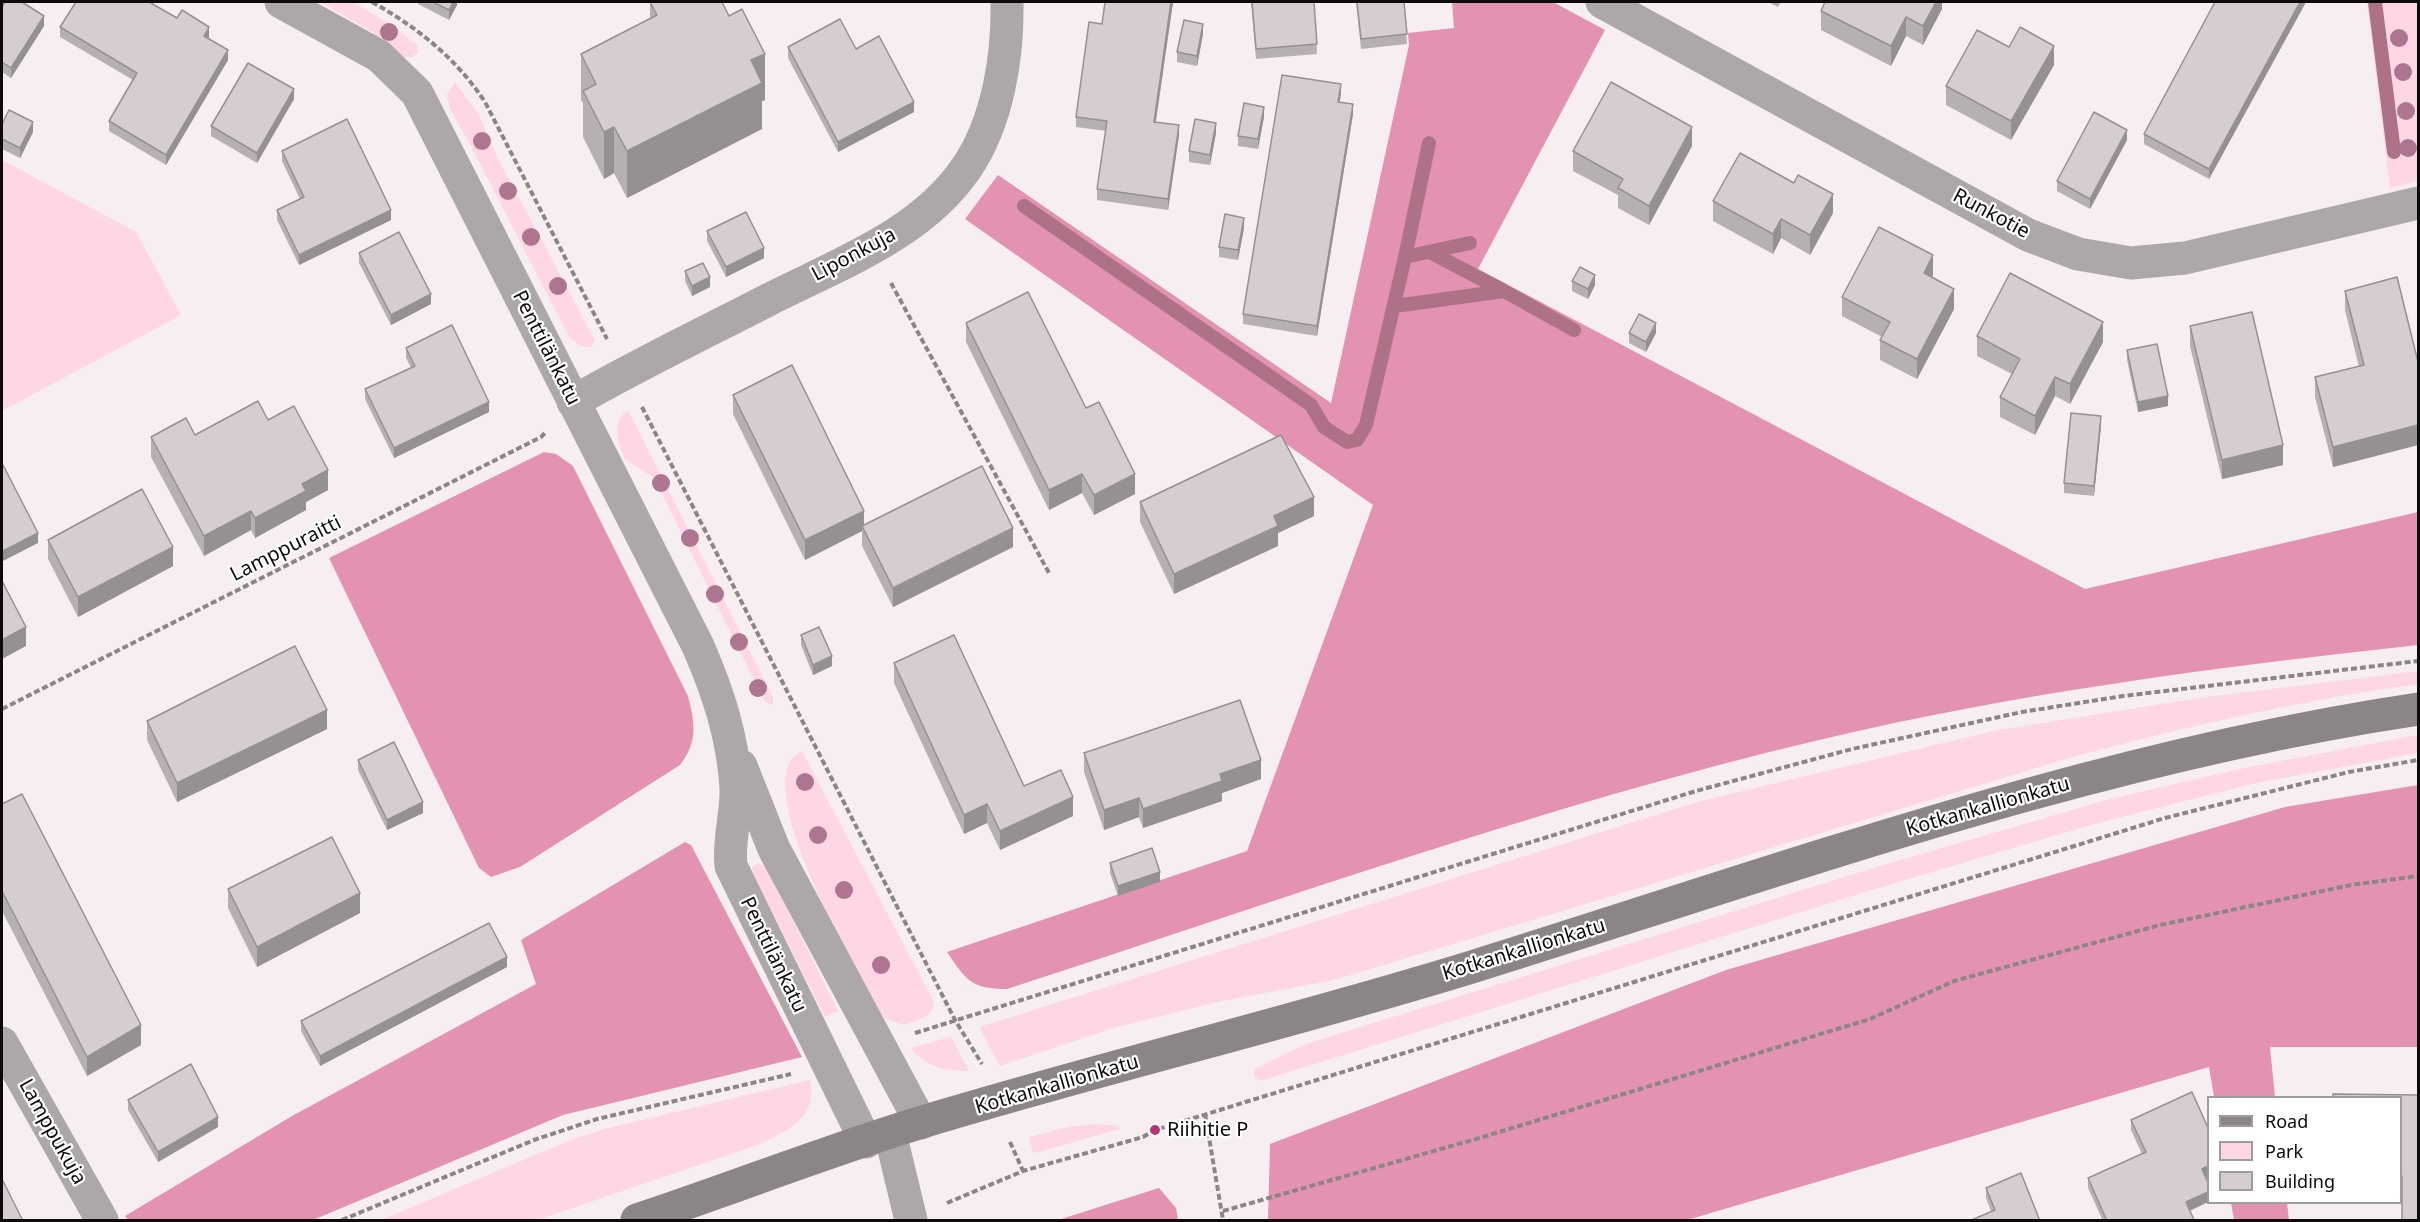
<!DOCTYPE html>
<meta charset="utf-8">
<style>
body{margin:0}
#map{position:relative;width:2420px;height:1222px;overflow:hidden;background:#f7eef1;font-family:"Noto Sans",sans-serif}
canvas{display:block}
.frame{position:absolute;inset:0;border:3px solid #0d0a0b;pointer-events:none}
.legend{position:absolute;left:2207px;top:1096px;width:195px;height:108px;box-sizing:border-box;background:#fff;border:2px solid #9e9d9d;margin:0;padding:8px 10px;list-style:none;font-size:18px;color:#0d0a0b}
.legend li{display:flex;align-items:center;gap:12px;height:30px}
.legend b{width:30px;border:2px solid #9e9d9d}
</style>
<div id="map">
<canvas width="2420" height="1222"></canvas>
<div class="frame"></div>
<ul class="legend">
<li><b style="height:8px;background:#8b8587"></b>Road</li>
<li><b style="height:16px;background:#ffd6e4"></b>Park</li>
<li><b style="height:16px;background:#d5cdcf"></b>Building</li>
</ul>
</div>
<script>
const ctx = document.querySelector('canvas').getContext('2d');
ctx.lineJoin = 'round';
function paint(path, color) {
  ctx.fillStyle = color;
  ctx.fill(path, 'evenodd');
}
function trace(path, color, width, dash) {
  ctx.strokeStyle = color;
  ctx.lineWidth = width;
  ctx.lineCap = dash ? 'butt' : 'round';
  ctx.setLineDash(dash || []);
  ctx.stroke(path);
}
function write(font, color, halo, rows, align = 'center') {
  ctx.font = font + ' "Noto Sans",sans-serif';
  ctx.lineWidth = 4.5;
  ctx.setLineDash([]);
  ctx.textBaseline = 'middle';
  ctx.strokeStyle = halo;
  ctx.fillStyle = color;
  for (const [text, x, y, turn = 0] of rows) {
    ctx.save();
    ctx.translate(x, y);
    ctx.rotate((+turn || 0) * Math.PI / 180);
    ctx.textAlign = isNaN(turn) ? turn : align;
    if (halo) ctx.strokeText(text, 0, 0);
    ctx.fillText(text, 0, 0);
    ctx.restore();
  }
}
paint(new Path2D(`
 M320,2H353L396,28L417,45L418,53L410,58L401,56L371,31Z
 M2367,2H2418V181L2390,188Z
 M455,82L478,113L496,155L595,340L591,347L580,346L569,337L470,144L450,109L447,94Z
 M2,160L136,232L181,315L2,411Z
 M627,411L629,412L773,697V705L765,702L654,478L625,459C618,444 611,422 627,411Z
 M2418,671V684C2302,700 2189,726 2076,756L1334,980L1217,1002L1117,1027L1000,1066L979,1027L1697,802L1994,731L2198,698Z
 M2418,735V753L2256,783L2094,824L1875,889L1260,1081L1254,1077V1069L1306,1044L1880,866L2110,799L2249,767Z
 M802,751L934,1002C933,1018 917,1020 904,1025L886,1019L878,1011C858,972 743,777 802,751Z
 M758,863L767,868L838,1011L825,1017L753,874L752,867Z
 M951,1037L969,1071C947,1071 924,1067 911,1048Z
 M810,1080C819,1117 786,1132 758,1145L537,1220H381L573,1139L604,1129Z
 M1095,1124L1119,1126L1120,1129L1039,1152L1033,1153L1029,1137L1068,1127Z`), '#ffd6e4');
paint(new Path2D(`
 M1452,2H1553L1605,30L1478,269L2085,589L2418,512V645C2217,667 2016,693 1819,740C1544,805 1276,902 1007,989C971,989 966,980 947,952L1247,851L1373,505L965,219L998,175L1331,403L1409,45L1408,33L1454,28Z
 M544,452L556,454L573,466L688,696C695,723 698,742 680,765L520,867L491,877L479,868L329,558Z
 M2418,785V1047H2270L2275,1097H2214L2209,1067L1687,1220H1268L1270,1144L1726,970L2285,807Z
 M685,842L691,845L802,1057L563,1115L313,1220H128L125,1216L292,1116L536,984L521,940Z
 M1159,1188L1176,1208L1178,1220H1058Z
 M2231,1203H2287L2289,1220H2234Z`), '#e392b1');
trace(new Path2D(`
 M2375,2L2394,152
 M1024,206L1311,405L1324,427L1347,442L1357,440L1366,425L1405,257L1470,243
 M1430,252L1504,291
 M1405,257L1429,143
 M1395,306L1504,291L1574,330`), '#ad7288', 14);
trace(new Path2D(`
 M372,2C418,28 456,58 485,102L607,339
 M891,283L1049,573
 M642,407L955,1020L982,1064
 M2,709L541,437L546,432
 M915,1033L1696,791L1852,749L2022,712L2123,696L2418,661
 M1205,1114L1223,1220
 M1010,1142L1023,1171
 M947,1203L1023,1171L1143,1137L1155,1130L2165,818L2349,772L2418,760
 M1223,1211L1476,1139L1870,1019L1954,981L2160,925L2351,885L2418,876
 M342,1220L534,1140L597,1119L791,1074`), '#8b8587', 4, [6, 3]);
trace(new Path2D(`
 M281,2L379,56L417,93L698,646C718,692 733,737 736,788C737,814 728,839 731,866L866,1142
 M1602,2L2028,235L2078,254L2131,263L2185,258L2418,203
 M573,402C637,365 704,333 770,299C839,264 922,234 967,167C998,121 1008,56 1007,2
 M741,766L774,849L921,1123
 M2,1043L102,1220
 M890,1133L911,1220`), '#aca8aa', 33);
trace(new Path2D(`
 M637,1220C731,1189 824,1152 919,1123C1103,1067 1291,1023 1475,966C1785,869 2096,757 2418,709`), '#8b8587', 33);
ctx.fillStyle = '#ae7591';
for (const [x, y] of [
 [389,32],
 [2399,38],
 [2403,72],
 [2406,111],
 [482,141],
 [2408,148],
 [508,191],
 [531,237],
 [558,286],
 [661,483],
 [690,538],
 [715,594],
 [739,642],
 [758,688],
 [805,782],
 [818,835],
 [844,890],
 [881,965]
]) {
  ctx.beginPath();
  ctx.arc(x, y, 9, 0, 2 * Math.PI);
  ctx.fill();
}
paint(new Path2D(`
 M418,2H457V5L449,20L418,4Z
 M650,2H679L765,100L762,101V129L627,198L614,173L604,179L583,137V103L581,100V54L650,19Z
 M1105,2H1173L1156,122L1179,135L1168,210L1097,200V189L1106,131L1076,127V117L1102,24Z
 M1251,2H1314L1317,54L1256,59Z
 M1356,2H1404L1407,44L1361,49Z
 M1768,2H1781L1778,7Z
 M1942,2V9L1923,45L1906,36L1891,66L1821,30V11Z
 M2215,2H2306L2209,179L2144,144V134Z
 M2,7L44,26L11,78L2,72Z
 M60,27L209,37L208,38L228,60L166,165L109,131V121L133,80L60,37Z
 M1203,34L1197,66L1177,62V52Z
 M788,47L856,49L914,112L838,152L788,58Z
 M2009,47L2054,65L2011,140L1946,105V86Z
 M1341,94L1339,102L1353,114L1317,336L1243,324V314Z
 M294,99L257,163L211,136V126Z
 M1264,117L1258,149L1238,146V136Z
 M2,124L33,132L20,158L2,149Z
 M1216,133L1210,165L1189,162V151Z
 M2127,140L2090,209L2057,191V181Z
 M1692,146L1649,225L1618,208V195L1573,171V151Z
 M282,151L391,220L299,265L277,220V210L300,199L282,161Z
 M1713,201L1833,213L1810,255L1781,238L1773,254L1713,221Z
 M1244,228L1238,260L1219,257V247Z
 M707,231L764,258L726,277L707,241Z
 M359,253L431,304L391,325L359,263Z
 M685,271L710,287L692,296L685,281Z
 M1933,275L1932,278L1954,309L1917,379L1880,360V340L1882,337L1842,316V297Z
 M1572,281L1595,285L1588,299L1572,291Z
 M2345,291L2418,362V445L2333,467L2315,397V377L2359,367L2345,310Z
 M966,323L1086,408L1135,494L1094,515L1082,493L1049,510L966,342Z
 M2190,326L2283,465L2222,479L2190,346Z
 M1629,333H1656L1646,352L1629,343Z
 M1977,336L2103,342L2070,404L2055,396L2035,435L2000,417V397L2012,374L1977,356Z
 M406,348L489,412L394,458L365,399V389L411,368L406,358Z
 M2127,350L2168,406L2138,412L2127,360Z
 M733,395L864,525L1013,547L893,607L862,546V531L805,560L733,414Z
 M268,420L328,490L306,502V510L255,538L251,530L204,556L151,457V437L195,435Z
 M2101,426L2094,496L2064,493V483Z
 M1140,502L1314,516L1278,533V546L1174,594L1140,522Z
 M48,540L173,566L78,617L48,559Z
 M801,635L832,666L813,675L801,645Z
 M894,663L1024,786L1073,816L1000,850L987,823L964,834L894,683Z
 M147,721L327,729L177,802L147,740Z
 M1084,753L1261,779L1222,793V801L1143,828L1139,817L1104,830L1084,772Z
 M358,760L423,813L387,830L358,770Z
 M2,804L141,1045L87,1076L2,911Z
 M1110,863L1160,882L1118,896L1110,873Z
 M228,889L360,913L257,967L228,908Z
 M507,967L320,1066L301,1031V1021Z
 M2418,1095L2402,1186H2400V1098Z
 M128,1100L218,1127L158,1162L128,1110Z
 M2131,1120L2208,1128V1177L2206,1178L2208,1202L2190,1211L2194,1221H2103L2088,1188V1178L2142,1154L2131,1130Z
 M1986,1188L2040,1221L1991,1211L1986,1198Z`), '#b7b0b2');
paint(new Path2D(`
 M453,2H457V5L449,20V10Z
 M1171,2H1173L1154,132V122Z
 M1936,2H1942V9L1923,45V26Z
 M2300,2H2306L2209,179V169Z
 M44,16V26L11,78V68Z
 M1906,17V36L1891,66V46Z
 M1203,24V34L1197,66V56Z
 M209,27V37L204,46V36Z
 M2054,46V65L2011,140V121Z
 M228,50V60L166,165V155Z
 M765,54V100L762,101V129L627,198V151L751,60Z
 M1341,84V94L1338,112V102Z
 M294,89V99L257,163V153Z
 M914,102V112L838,152V142Z
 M1353,104V114L1317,336V326Z
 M1264,107V117L1258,149V139Z
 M33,122V132L20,158V148Z
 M1216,123V133L1210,165V155Z
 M1179,125V135L1168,210V199Z
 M614,127V173L604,179V132Z
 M1692,127V146L1649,225V206Z
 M2127,130V140L2090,209V199Z
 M1833,194V213L1810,255V235Z
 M391,210V220L299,265V255Z
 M1244,218V228L1238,260V250Z
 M1781,219V238L1773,254V234Z
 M764,248V258L726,277V267Z
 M1933,255V275L1924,293V273Z
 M1595,275V285L1588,299V289Z
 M710,277V287L692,296V286Z
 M1954,289V309L1917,379V359Z
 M431,294V304L391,325V315Z
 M2103,322V342L2070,404V384Z
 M1656,323V333L1646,352V342Z
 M2055,377V396L2035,435V416Z
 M2168,396V406L2138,412V402Z
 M489,402V412L394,458V448Z
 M2101,416V426L2094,496V486Z
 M2418,425V445L2333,467V447Z
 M2283,445V465L2222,479V460Z
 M328,470V490L306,502V510L255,538V518L302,484Z
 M1082,474V493L1049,510V490Z
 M1135,474V494L1094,515V495Z
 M1314,497V516L1278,533V546L1174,594V574L1274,516Z
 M251,511V530L204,556V536Z
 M864,511V529L862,526V531L805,560V540Z
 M1013,528V547L893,607V588Z
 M38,533V543L3,561V551Z
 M173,547V566L78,617V597Z
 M26,627V646L2,659V640Z
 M832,656V666L813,675V665Z
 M327,710V729L177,802V783Z
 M1261,760V779L1222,793V801L1143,828V809L1220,774Z
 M1073,797V816L1000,850V831Z
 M1139,798V817L1104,830V810Z
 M423,802V813L387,830V820Z
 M987,804V823L964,834V815Z
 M1160,872V882L1118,896V886Z
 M360,893V913L257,967V947Z
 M507,957V967L320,1066V1056Z
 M141,1025V1045L87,1076V1057Z
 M218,1117V1127L158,1162V1152Z
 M2208,1166V1177L2202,1179V1169Z
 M2208,1192V1202L2186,1212V1202Z`), '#959091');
const building = new Path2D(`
 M5,2H22L44,16L11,68L2,62V7Z
 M76,2H149L177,18L182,10L209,27L204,36L228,50L166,155L109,121L137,73L60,27Z
 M433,2H453L449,10Z
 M650,2H722L729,16L742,9L765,54L751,60L762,83L627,151L614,127L604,132L583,91L596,84L581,54L657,15Z
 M1105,2H1171L1154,122L1179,125L1168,199L1097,189L1107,121L1076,117L1089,22L1102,24Z
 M1252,2H1314L1317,44L1256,49Z
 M1357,2H1404L1407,34L1361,39Z
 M1825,2H1936L1923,26L1906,17L1891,46L1821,11Z
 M2215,2H2300L2209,169L2144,134Z
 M840,19L856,49L879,36L914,102L838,142L788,47Z
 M1184,20L1203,24L1197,56L1177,52Z
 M2020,27L2054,46L2011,121L1946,86L1977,30L2009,47Z
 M248,63L294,89L257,153L211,126Z
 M1282,75L1341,84L1338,102L1353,104L1317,326L1243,314Z
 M1611,82L1692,127L1649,206L1618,188L1623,179L1573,151Z
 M1244,103L1264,107L1258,139L1238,136Z
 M9,110L33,122L20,148L2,139V124Z
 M2094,112L2127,130L2090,199L2057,181Z
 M347,119L391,210L299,255L277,210L304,197L282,151Z
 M1195,119L1216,123L1210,155L1189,151Z
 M1740,153L1794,183L1798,175L1833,194L1810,235L1781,219L1773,234L1713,201Z
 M746,212L764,248L726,267L707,231Z
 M1225,214L1244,218L1238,250L1219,247Z
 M1879,227L1933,255L1924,273L1954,289L1917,359L1880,340L1890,322L1842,297Z
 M399,232L431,294L391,315L359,253Z
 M703,263L710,277L692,286L685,271Z
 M1580,267L1595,275L1588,289L1572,281Z
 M2010,273L2103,322L2070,384L2055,377L2035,416L2000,397L2020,359L1977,336Z
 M2397,277L2418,362V425L2333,447L2315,377L2364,365L2345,291Z
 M1028,292L1086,408L1099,402L1135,474L1094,495L1082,474L1049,490L966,323Z
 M2252,312L2283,445L2222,460L2190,326Z
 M1639,314L1656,323L1646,342L1629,333Z
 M452,325L489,402L394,448L365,389L415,366L406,348Z
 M2157,344L2168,396L2138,402L2127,350Z
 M792,365L864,511L805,540L733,395Z
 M258,401L268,420L294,406L328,470L302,484L306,491L255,518L251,511L204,536L151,437L186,418L195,435Z
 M2071,413L2101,416L2094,486L2064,483Z
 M1281,435L1314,497L1274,516L1278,526L1174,574L1140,502Z
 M3,465L38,533L3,551L2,549V466Z
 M982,466L1013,528L893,588L862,526Z
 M142,489L173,547L78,597L48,540Z
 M2,581L26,627L2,640Z
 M819,627L832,656L813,665L801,635Z
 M954,635L1024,786L1061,770L1073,797L1000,831L987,804L964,815L894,663Z
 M295,646L327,710L177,783L147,721Z
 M1240,700L1261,760L1220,774L1222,781L1143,809L1139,798L1104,810L1084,753Z
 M394,742L423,802L387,820L358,760Z
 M22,794L141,1025L87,1057L2,891V804Z
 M332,837L360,893L257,947L228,889Z
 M1152,848L1160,872L1118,886L1110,863Z
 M489,923L507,957L320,1056L301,1021Z
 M191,1064L218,1117L158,1152L128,1100Z
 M2192,1092L2208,1128V1166L2202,1169L2208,1183V1192L2186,1202L2194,1220L2107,1221L2088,1178L2146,1152L2131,1120Z
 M2333,1094L2418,1095V1221H2402V1176H2400V1098H2333Z
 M2021,1173L2040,1221H1969L1995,1210L1986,1188Z
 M2,1179L23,1221H2Z`);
paint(building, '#d5cdcf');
trace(building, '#959091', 1.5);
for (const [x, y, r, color] of [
 [1155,1130,6,"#ba3475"]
]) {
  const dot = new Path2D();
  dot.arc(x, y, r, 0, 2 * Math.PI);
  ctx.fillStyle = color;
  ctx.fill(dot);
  trace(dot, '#fff', 2);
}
write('20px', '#0d0a0b', '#fff', [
 ["Runkotie",1991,214,28],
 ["Liponkuja",854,255,-28],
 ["Penttilänkatu",546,348,63],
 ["Lamppuraitti",286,549,-27],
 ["Kotkankallionkatu",1988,807,-16],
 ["Kotkankallionkatu",1524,950,-17],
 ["Penttilänkatu",773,955,64],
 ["Kotkankallionkatu",1057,1085,-16],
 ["Lamppukuja",52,1132,61]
]);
write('20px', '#0d0a0b', '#fff', [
 ["Riihitie P",1167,1130]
], 'left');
</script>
